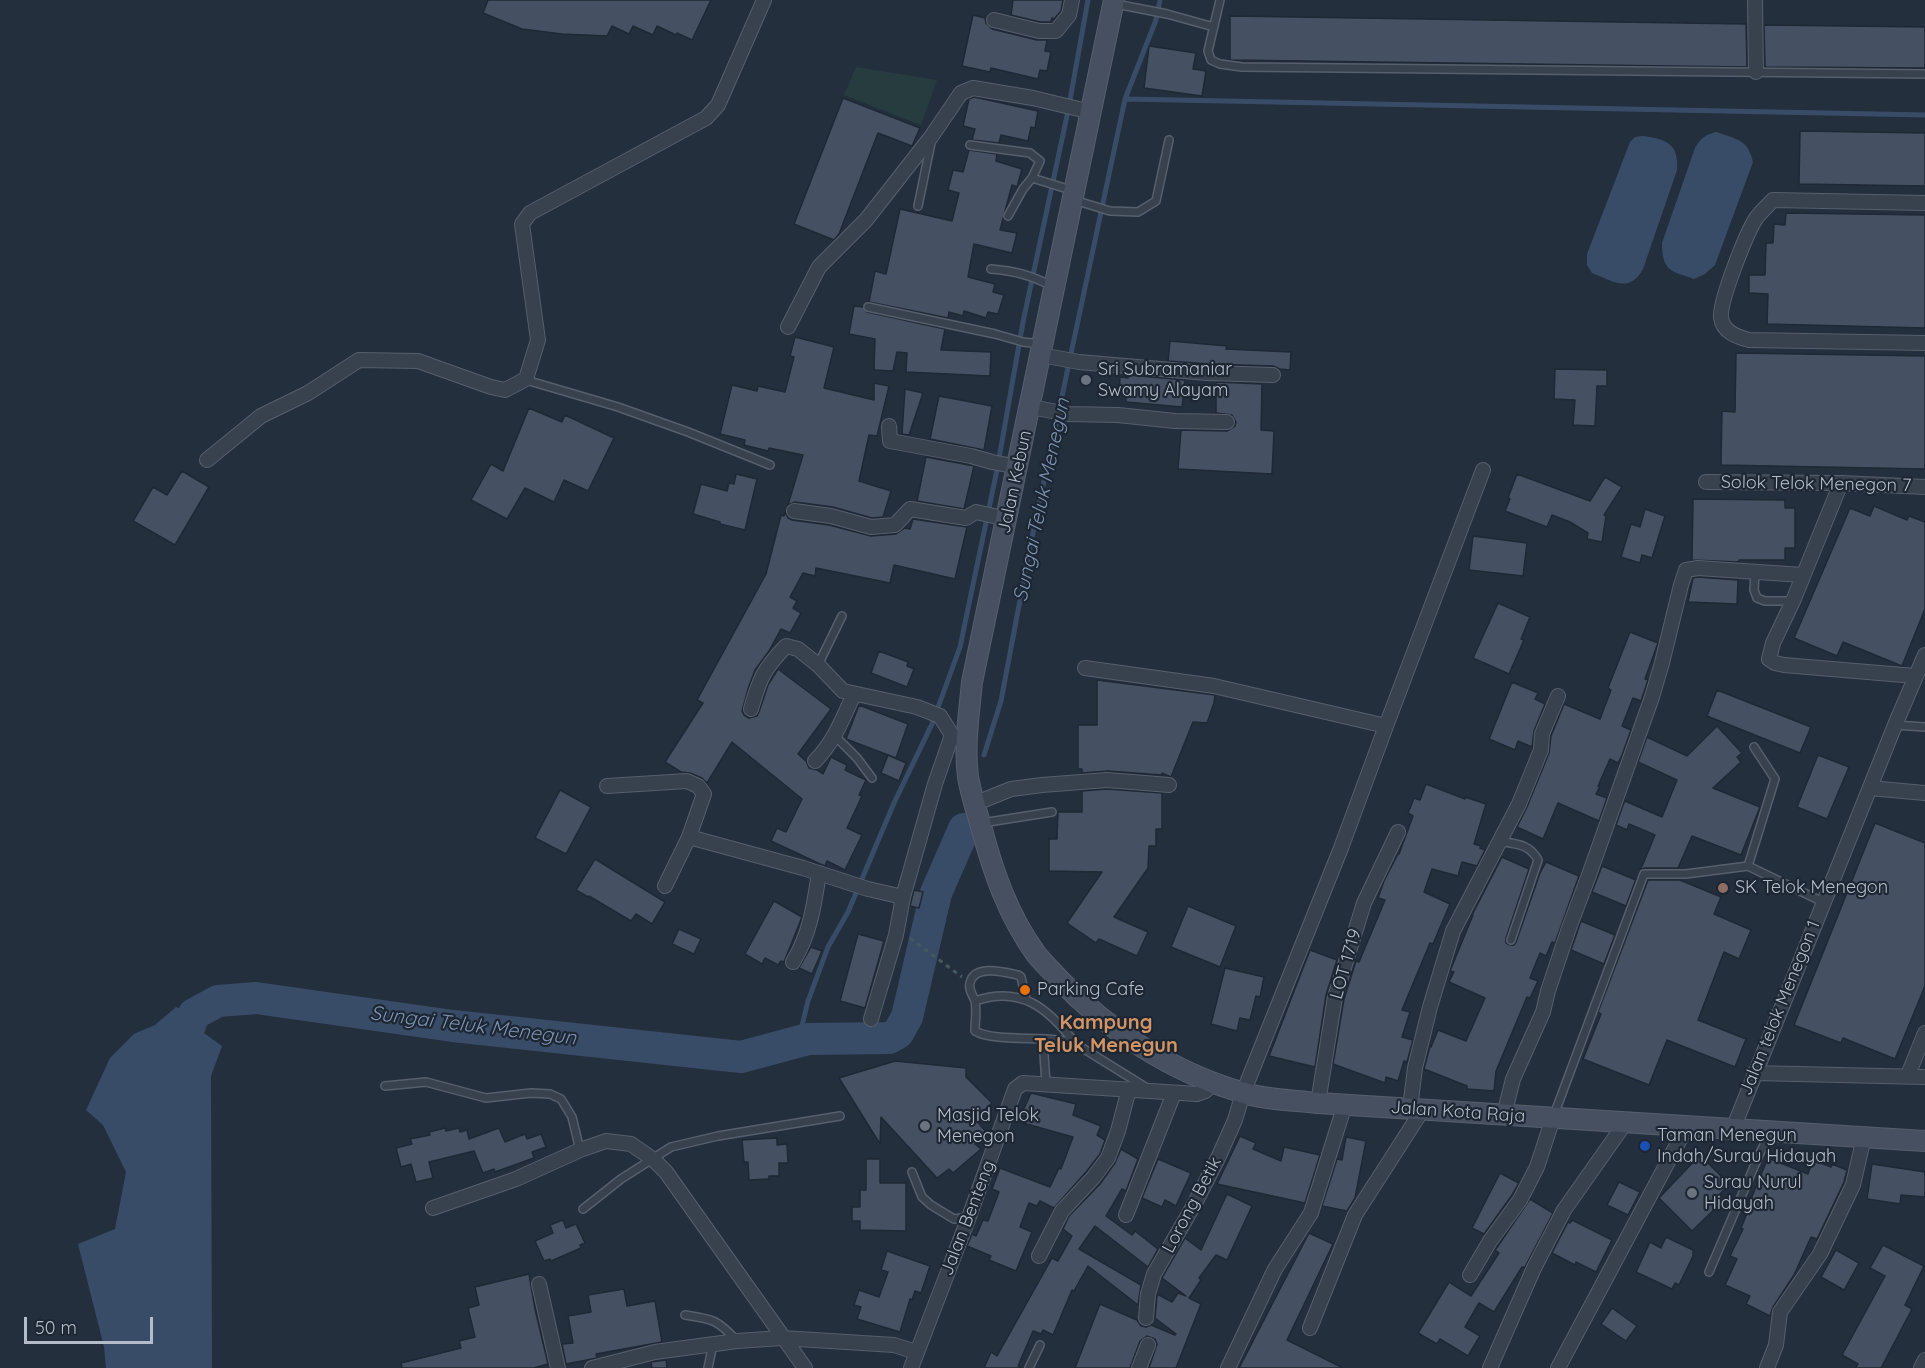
<!DOCTYPE html>
<style>
body{margin:0}
#map{position:relative;width:1925px;height:1368px;overflow:hidden;background:#242f3e;font-family:Quicksand,sans-serif}
canvas{display:block}
.scale{position:absolute;left:24px;top:1317px;width:129px;height:27px;box-sizing:border-box;border:3px solid #b4bcc9;border-top:0;padding-left:8px;font-size:18px;line-height:21px;white-space:nowrap;color:#b4bcc9;-webkit-text-stroke:4px #1d2633;paint-order:stroke}
</style>
<div id="map">
<canvas width="1925" height="1368"></canvas>
<div class="scale">50 m</div>
</div>
<script>
const ctx = document.querySelector('canvas').getContext('2d');
ctx.lineJoin = 'round';
function paint(path, color) {
  ctx.fillStyle = color;
  ctx.fill(path, 'evenodd');
}
function trace(path, color, width, dash) {
  ctx.strokeStyle = color;
  ctx.lineWidth = width;
  ctx.lineCap = dash ? 'butt' : 'round';
  ctx.setLineDash(dash || []);
  ctx.stroke(path);
}
function write(font, color, halo, rows, align = 'center') {
  ctx.font = font + ' Quicksand,sans-serif';
  ctx.lineWidth = 4.5;
  ctx.setLineDash([]);
  ctx.textBaseline = 'middle';
  ctx.strokeStyle = halo;
  ctx.fillStyle = color;
  for (const [text, x, y, turn = 0] of rows) {
    ctx.save();
    ctx.translate(x, y);
    ctx.rotate((+turn || 0) * Math.PI / 180);
    ctx.textAlign = isNaN(turn) ? turn : align;
    if (halo) ctx.strokeText(text, 0, 0);
    ctx.fillText(text, 0, 0);
    ctx.restore();
  }
}
paint(new Path2D(`
 M856,67L937,80L921,125L844,95Z`), '#263c3f');
paint(new Path2D(`
 M1717,132C1737,140 1748,139 1753,162L1715,265L1705,274L1694,279C1671,271 1662,271 1662,243L1695,148C1701,138 1706,134 1717,132Z
 M1642,136C1667,139 1679,144 1677,170L1643,269C1629,294 1613,281 1592,273L1587,265V254L1630,142L1635,137Z
 M176,1007L194,1014L204,1033L222,1046L211,1076L212,1368H106L104,1347L78,1244L115,1229L126,1172L103,1125L86,1110L110,1058L134,1034L155,1025Z`), '#394c67');
trace(new Path2D(`
 M1125,99L1925,115
 M984,755L1001,701L1030,547L1125,99L1156,20L1160,0
 M798,1042L808,1001L828,947L848,912L894,803L932,724L960,647L997,470L1023,322L1068,111L1088,0`), '#394c67', 5);
trace(new Path2D(`
 M180,1053L194,1014L218,1001L256,998L453,1026L741,1057L808,1039L889,1038L898,1033L907,1017L936,893L964,829`), '#394c67', 32);
const building = new Path2D(`
 M488,0H711L692,40L677,33L676,35L657,26L653,35L633,26L629,34L612,26L607,36L562,34L522,29L483,13Z
 M1013,0H1063L1061,11L1054,19L1052,18L1051,22H1040L1011,15Z
 M973,15L985,18L986,23L992,29L1037,40H1047L1045,51L1051,52L1047,71L1040,70L1038,79L991,68L990,72L962,66Z
 M1230,16L1746,24L1747,67L1230,60Z
 M1764,25L1925,27V68L1765,67Z
 M1149,46L1196,53L1193,69L1206,71L1202,96L1144,88Z
 M974,97L1038,111L1035,128L1031,127L1028,141L1001,135L999,143L972,140L975,129L963,126L969,99Z
 M843,98L920,128L912,146L878,133L839,234L834,240L794,224Z
 M1800,131L1925,133V186L1799,184Z
 M969,150L997,154L996,161L1022,169L1017,187L1012,185L1000,230L1017,233L1012,253L974,244L968,277L995,284L993,292L1004,295L998,314L988,312L986,318L964,311L963,316L949,312L948,318L869,302L875,271L886,274L900,209L952,221L959,193L948,190L953,170L963,172Z
 M1786,213L1925,215V328L1767,324L1768,294L1749,293V275H1765L1766,243H1773L1774,224L1785,225Z
 M854,306L863,307L867,312L945,329L941,350L991,352L990,376L906,372L907,353L897,352L893,371L874,370L875,339L849,334Z
 M795,337L834,347L824,388L874,400V383L889,386L877,436L869,435L859,481L891,491L883,517L872,518L833,507L795,502L788,505L803,455L769,448L768,451L744,445L745,440L720,434L732,385L757,391L758,386L785,392L794,357L790,356Z
 M1170,341L1227,346L1226,349L1291,352L1290,370L1280,369L1273,366L1208,364L1168,361Z
 M1736,353L1925,356V469L1721,465L1722,411L1735,412Z
 M1555,369L1607,370V386H1597L1595,426L1573,425L1575,400L1554,399Z
 M1128,375L1185,380L1182,407L1126,402V395L1119,394L1120,377L1128,378Z
 M1216,382L1262,384L1261,430L1274,431L1272,474L1178,469L1181,430L1227,431L1235,426L1236,422L1232,415L1216,413Z
 M905,389L923,393L909,435L902,434Z
 M939,396L992,406L984,450L930,439Z
 M529,408L562,422L565,415L614,438L588,491L564,480L554,502L525,488L507,519L471,500L491,464L503,471Z
 M926,457L974,466L964,509L917,501Z
 M182,471L209,487L175,545L133,521L153,487L167,495Z
 M736,474L757,479L745,530L720,524V522L693,514L701,484L727,491L729,483L734,484Z
 M1517,474L1590,501L1605,477L1622,487L1604,515L1606,516L1602,542L1587,539L1588,533L1570,522L1552,515L1547,527L1505,511L1510,499L1508,498Z
 M1693,499L1785,500V508H1795V548H1785V560H1739V562L1692,560Z
 M1874,506L1907,520L1909,516L1925,522V609L1902,666L1843,642L1837,656L1794,638L1850,508L1870,516Z
 M1645,509L1665,516L1652,558L1642,555L1640,563L1621,557L1631,524L1640,527Z
 M785,512L788,518L792,520L829,525L871,536L896,534L905,528L910,529L913,519L967,527L955,579L894,565L890,583L816,568L815,576L803,573L790,597L797,601L793,608L801,613L790,633L781,629L769,651L755,670L749,686L742,711L744,715L749,718L757,716L759,712L768,685L778,669L831,709L798,754L806,761L809,768L817,770L823,774L831,757L847,765L845,770L866,780L859,795L862,796L847,828L862,835L845,870L827,861L825,866L818,863L771,841L777,828L786,832L802,799L732,742L707,783L702,778L690,773L681,772L665,762L703,703L697,700L766,574L781,515L784,516Z
 M1473,536L1527,543L1523,576L1469,570Z
 M1698,577L1738,580L1737,604L1688,602L1693,578Z
 M1498,603L1530,617L1521,639L1524,640L1509,674L1473,658Z
 M1630,632L1658,643L1645,679L1648,680L1641,701L1633,698L1622,726L1631,730L1622,755L1618,763L1610,759L1598,786H1600L1596,794L1607,798L1599,821L1558,803L1543,839L1517,827L1527,807L1549,753L1551,736L1564,704L1600,719L1611,690L1608,688Z
 M879,651L908,662L907,666L914,669L907,687L871,673Z
 M1097,680L1215,695L1214,703L1207,723L1193,722L1171,777L1162,773V775L1108,771L1082,773V769H1078V725H1097Z
 M1512,682L1538,693L1535,699L1545,704L1534,731L1532,747L1518,741L1515,750L1489,739Z
 M1717,690L1811,727L1800,753L1707,716Z
 M859,705L908,724L896,758L846,739Z
 M1717,726L1742,753L1737,757L1741,762L1713,788L1760,807L1741,855L1692,836L1678,868H1644L1640,871L1655,835L1629,824L1627,830L1616,825L1623,805L1625,801L1662,817L1677,780L1638,762L1647,737L1687,756Z
 M888,755L906,763L899,781L881,773Z
 M1818,755L1849,767L1827,819L1797,807Z
 M1426,784L1465,799V797L1486,804L1474,844L1481,846L1480,848L1485,850L1477,866L1462,862L1458,876L1432,869L1424,892L1450,904L1433,944L1430,943L1402,1010L1410,1012L1402,1037L1413,1040L1407,1062L1404,1061L1398,1081L1386,1077L1385,1083L1333,1064L1344,999L1356,961L1359,962L1385,900L1378,898L1384,881L1398,854H1399L1413,816L1408,813L1414,798L1420,800Z
 M1107,789L1162,793V829H1156V846H1149L1148,868L1114,917L1148,932L1137,956L1099,939L1096,943L1067,923L1102,872L1049,871V839H1057L1058,812H1082V791Z
 M560,790L591,807L566,854L535,838Z
 M1875,823L1925,843V986L1895,1059L1843,1038L1841,1043L1794,1025Z
 M1502,857L1529,869L1506,938V943L1510,945H1514L1516,942L1540,873L1546,862L1579,876L1555,943L1552,942L1546,956L1540,953L1530,978L1538,981L1530,998L1527,997L1496,1071L1494,1091L1467,1089V1086L1424,1069L1430,1046L1431,1047L1438,1030L1466,1041L1485,998L1449,982L1454,972L1450,971L1473,915H1472Z
 M595,859L665,902L652,924L636,914L631,921L589,896L588,897L576,890Z
 M1602,866L1636,880V879L1626,906L1592,892Z
 M1648,880H1680L1721,897L1714,914L1751,930L1739,959L1724,952L1698,1020L1746,1039L1735,1067L1667,1040L1649,1085L1583,1059L1601,1014L1598,1012Z
 M914,890L923,892L919,908L910,906Z
 M774,901L802,917L784,962L781,961L778,965L765,958L762,964L745,954Z
 M1188,906L1236,926L1220,967L1171,947Z
 M1581,921L1615,935L1604,964L1571,950Z
 M679,929L701,939L694,954L672,944Z
 M858,934L884,941L865,1008L840,1001Z
 M811,947L822,951L812,974L799,968Z
 M1310,950L1337,960L1326,995L1315,1067L1269,1056Z
 M1225,968L1264,977L1260,997L1256,996L1250,1020L1240,1018L1237,1031L1211,1024Z
 M895,1061L966,1068V1077L992,1103L975,1119L987,1133L975,1144L981,1149L953,1173L949,1169L937,1178L881,1117L880,1144L839,1078Z
 M1031,1093L1076,1104L1073,1115L1101,1126L1097,1135L1105,1140L1100,1154L1086,1172L1054,1208L1040,1201L1037,1206L1029,1203L1020,1227L1032,1232L1016,1271L989,1260L991,1256L967,1246L972,1234L976,1236L983,1220L988,1221L999,1192L992,1189L1000,1168L1050,1187L1059,1168L1061,1169L1073,1137L1023,1123L1025,1116L1021,1115Z
 M445,1128L446,1131L459,1128L460,1132L467,1130L469,1139L499,1128L505,1142L525,1134L527,1139L541,1134L546,1147L532,1152L534,1158L495,1172L494,1169L483,1173L474,1151L429,1162L433,1178L416,1182L411,1164L401,1167L396,1148L412,1144L410,1139L430,1135L429,1132Z
 M1240,1136L1256,1143L1253,1149L1281,1161L1284,1147L1320,1155L1305,1203L1217,1184Z
 M1346,1137L1366,1141L1355,1198L1347,1211L1322,1206L1337,1159L1342,1160Z
 M777,1138V1145L787,1144L788,1163H779V1176H769V1179L749,1180L748,1162H744L742,1140Z
 M1121,1149L1138,1159L1126,1191L1122,1189L1106,1216L1132,1235L1135,1231L1158,1249L1148,1267L1095,1226L1079,1249L1141,1285L1138,1305L1088,1266L1074,1291L1072,1290L1053,1335L1043,1330L1041,1334L1033,1331L1018,1366L1022,1368H984L991,1352L997,1356L1052,1258L1058,1261L1072,1236L1063,1229L1069,1216L1100,1184L1115,1163Z
 M1700,1155L1729,1184L1720,1194L1725,1199L1692,1231L1659,1198Z
 M1768,1158L1808,1174L1813,1160L1831,1167L1832,1164L1847,1170L1844,1182L1817,1239L1811,1237L1794,1275L1773,1307L1770,1316L1746,1304L1750,1296L1725,1285L1737,1259L1730,1256L1743,1229L1741,1228L1750,1206H1748Z
 M866,1159H880V1183H906V1231L860,1230V1221H852V1207H860V1190H866Z
 M1158,1159L1191,1173L1176,1206L1165,1200L1162,1207L1142,1198Z
 M1872,1164L1925,1172V1197L1901,1195L1900,1204L1867,1199Z
 M1500,1173L1519,1183L1512,1195L1484,1234L1472,1228Z
 M1619,1182L1640,1192L1628,1215L1607,1205Z
 M1227,1194L1252,1206L1227,1260L1216,1255L1199,1278L1201,1280L1189,1298L1201,1304L1176,1368H1149L1157,1344L1155,1339L1147,1336L1140,1341L1130,1368H1075L1100,1304L1137,1320L1141,1326L1146,1327L1151,1325L1175,1335L1176,1334L1155,1318L1157,1296V1294L1172,1302L1178,1293L1186,1296L1162,1278L1185,1238L1201,1250Z
 M1530,1199L1553,1213L1525,1267H1522L1494,1312L1479,1303L1465,1327L1480,1336L1468,1356L1440,1339L1437,1344L1418,1333L1449,1282L1471,1296L1499,1253L1495,1250L1498,1246Z
 M563,1220L566,1228L576,1224L585,1243L580,1245L581,1248L551,1261L550,1259L544,1261L535,1241L553,1233L550,1225Z
 M1572,1220L1612,1240L1596,1272L1576,1262L1575,1265L1552,1253L1568,1222L1570,1223Z
 M1309,1233L1333,1244L1287,1340L1343,1368H1239Z
 M1666,1237L1693,1250V1256L1679,1285L1675,1283L1672,1289L1636,1272L1650,1242L1661,1248Z
 M1883,1245L1924,1266L1905,1305L1912,1309L1881,1368H1855L1858,1364L1842,1355L1885,1276L1870,1268Z
 M1836,1250L1859,1263L1844,1290L1821,1277Z
 M887,1251L930,1266L921,1293L915,1291L912,1300L910,1299L900,1332L857,1319L861,1307L854,1305L859,1290L879,1297L888,1272L881,1270Z
 M529,1274L535,1309L548,1364L534,1368H402L401,1363L461,1348L459,1341L475,1337L468,1308L479,1305L475,1287Z
 M624,1289L627,1306L655,1301L662,1342L596,1354L597,1358L566,1364L562,1344L573,1343L568,1316L591,1312L588,1295Z
 M1612,1308L1637,1326L1626,1341L1601,1324Z
 M666,1360L667,1368H652L651,1362Z`);
paint(building, '#455162');
trace(building, '#1f2835', 1.5);
const service = new Path2D(`
 M1220,0L1208,51L1211,60L1220,64L1242,67L1925,74
 M1116,4L1167,14L1214,27
 M970,145L1030,153L1040,161L1032,178
 M1074,200L1110,211L1138,212L1156,201L1169,140
 M918,206L931,143
 M1008,216L1023,189L1032,178L1071,190
 M991,269C1015,271 1030,275 1052,286
 M868,307L995,334L1023,342L1041,344
 M526,380L618,407L688,432L770,465
 M1755,573L1754,590L1757,598L1765,601H1793
 M818,665L842,616
 M1895,725L1925,727
 M835,736L857,758L872,778
 M982,823L1052,812
 M1498,841C1515,844 1529,843 1538,860L1511,940
 M1748,866L1775,779L1754,747
 M975,1001C1021,985 1048,1008 1076,1044C1070,1042 1063,1040 1057,1040C1036,1037 991,1041 975,1031C975,1021 977,1010 975,1001C973,995 968,990 970,983C974,964 1004,972 1018,975L1021,977L1026,999
 M1043,1039L1046,1084
 M1076,1044L1147,1088
 M385,1086L426,1082L486,1098L531,1093L550,1094L561,1099L572,1117L580,1150
 M1554,1115L1644,874H1686L1748,866L1823,902
 M912,1172L922,1197L931,1205L954,1219L969,1217
 M583,1209L621,1179L671,1147L718,1136L840,1116
 M1709,1272L1759,1155L1770,1133
 M685,1315C713,1319 718,1320 737,1341
 M708,1368L713,1344
 M1029,1368L1040,1345`);
const minor = new Path2D(`
 M1755,0L1756,72
 M994,20L1039,31H1056L1069,15L1072,0
 M1925,203L1773,200C1768,205 1762,211 1757,217C1747,231 1719,302 1721,318C1723,332 1737,337 1749,340L1925,343
 M788,327L819,267L866,220L931,137L961,93L973,88L1033,98L1091,112
 M1041,355L1079,362L1207,373L1273,375
 M1031,407L1068,414L1118,415L1175,421L1227,422
 M889,426L890,441L971,456L992,462L1018,467
 M207,460L261,416L308,393L359,360L418,361L491,387L505,390L526,379L538,340L522,224L530,213L706,118L718,105L764,0
 M1706,482L1841,483L1925,487
 M1841,483L1793,601L1773,643L1769,659L1775,663L1784,665L1915,676
 M794,511L831,516L871,527L895,525L910,509L966,518L976,512L1007,519
 M1085,668L1214,686L1386,726L1341,848L1243,1093L1235,1120L1218,1158L1194,1205L1154,1274L1148,1294L1146,1318
 M751,709C760,678 763,670 786,646L798,649L818,665L843,691L917,707L940,716L952,735L959,739
 M1386,726L1483,470
 M815,761C834,742 843,718 854,694
 M607,786L687,781L698,786L704,794L689,837L803,868L868,889L903,897
 M1870,788L1925,793
 M974,804L1011,789L1042,785L1107,780L1169,785
 M665,886L689,837
 M793,962C810,934 814,906 819,873
 M871,1019L896,935L903,897L935,784L952,735
 M1754,1073L1925,1077
 M1908,1075L1925,1033
 M1318,1103L1335,997L1364,903L1398,832
 M1410,1108L1415,1068L1430,1007L1453,931L1519,804L1541,750L1542,734L1558,696
 M1504,1115L1513,1079L1543,1012L1548,991L1569,928L1589,875L1652,697L1662,663L1681,585L1686,570L1698,568L1803,575
 M1733,1129L1895,725L1925,655
 M433,1208L516,1179L580,1150L606,1141L631,1144L654,1160L666,1172L805,1368
 M1126,1215L1174,1093
 M1039,1256L1062,1211L1093,1178L1108,1158L1118,1131L1129,1089
 M1470,1275L1490,1241L1520,1200L1537,1167L1553,1118
 M539,1284L558,1368
 M1310,1328L1355,1215L1423,1109
 M592,1368L655,1352L737,1341L782,1338L894,1345L916,1352
 M911,1368L969,1217L1015,1089L1023,1083L1197,1094L1205,1091L1213,1083
 M1139,1368L1148,1345
 M1228,1368L1275,1269L1311,1213L1345,1104
 M1490,1368L1534,1268L1564,1210L1626,1122
 M1558,1368L1687,1126
 M1767,1368L1776,1345L1780,1312L1820,1254L1853,1185L1864,1137
 M1921,1368L1925,1360`);
const secondary = new Path2D(`
 M1114,0L972,682C969,714 964,746 968,777C971,794 976,810 981,826C993,872 1008,915 1036,954C1043,963 1051,970 1058,978C1107,1030 1172,1072 1241,1092C1265,1100 1293,1100 1318,1103L1925,1141`);
trace(service, '#565f6c', 10);
trace(minor, '#565f6c', 16);
trace(secondary, '#565f6c', 22);
trace(new Path2D(`
 M910,938L962,977`), '#44595c', 3, [4.5, 4.5]);
trace(service, '#38414e', 7);
trace(minor, '#38414e', 14);
trace(secondary, '#465061', 20);
for (const [x, y, r, color] of [
 [1086,380,6,"#6b7280"],
 [1723,888,6,"#8d6e63"],
 [1025,990,6,"#e8710a"],
 [925,1126,6,"#6b7280"],
 [1645,1146,6,"#1a4fb4"],
 [1692,1193,6,"#6b7280"]
]) {
  const dot = new Path2D();
  dot.arc(x, y, r, 0, 2 * Math.PI);
  ctx.fillStyle = color;
  ctx.fill(dot);
  trace(dot, '#1d2633', 2);
}
write('18px', '#b4bcc9', '#1d2633', [
 ["Sri Subramaniar",1098,370],
 ["Swamy Alayam",1098,391],
 ["SK Telok Menegon",1735,888],
 ["Parking Cafe",1037,990],
 ["Masjid Telok",937,1116],
 ["Menegon",937,1137],
 ["Taman Menegun",1657,1136],
 ["Indah/Surau Hidayah",1657,1157],
 ["Surau Nurul",1704,1183],
 ["Hidayah",1704,1204]
], 'left');
write('18px', '#b4bcc9', '#1d2633', [
 ["Jalan Kebun",1015,482,-78],
 ["Solok Telok Menegon 7",1816,484,1],
 ["LOT 1719",1346,964,-74],
 ["Jalan telok Menegon 1",1780,1008,-68],
 ["Jalan Kota Raja",1458,1112,4],
 ["Lorong Betik",1192,1205,-62],
 ["Jalan Benteng",968,1218,-69]
]);
write('italic 20px', '#7c92b1', '#1d2633', [
 ["Sungai Teluk Menegun",1042,500,-78],
 ["Sungai Teluk Menegun",473,1026,7]
]);
write('bold 20px', '#d59563', '#1d2633', [
 ["Kampung",1106,1023],
 ["Teluk Menegun",1106,1046]
]);
</script>
